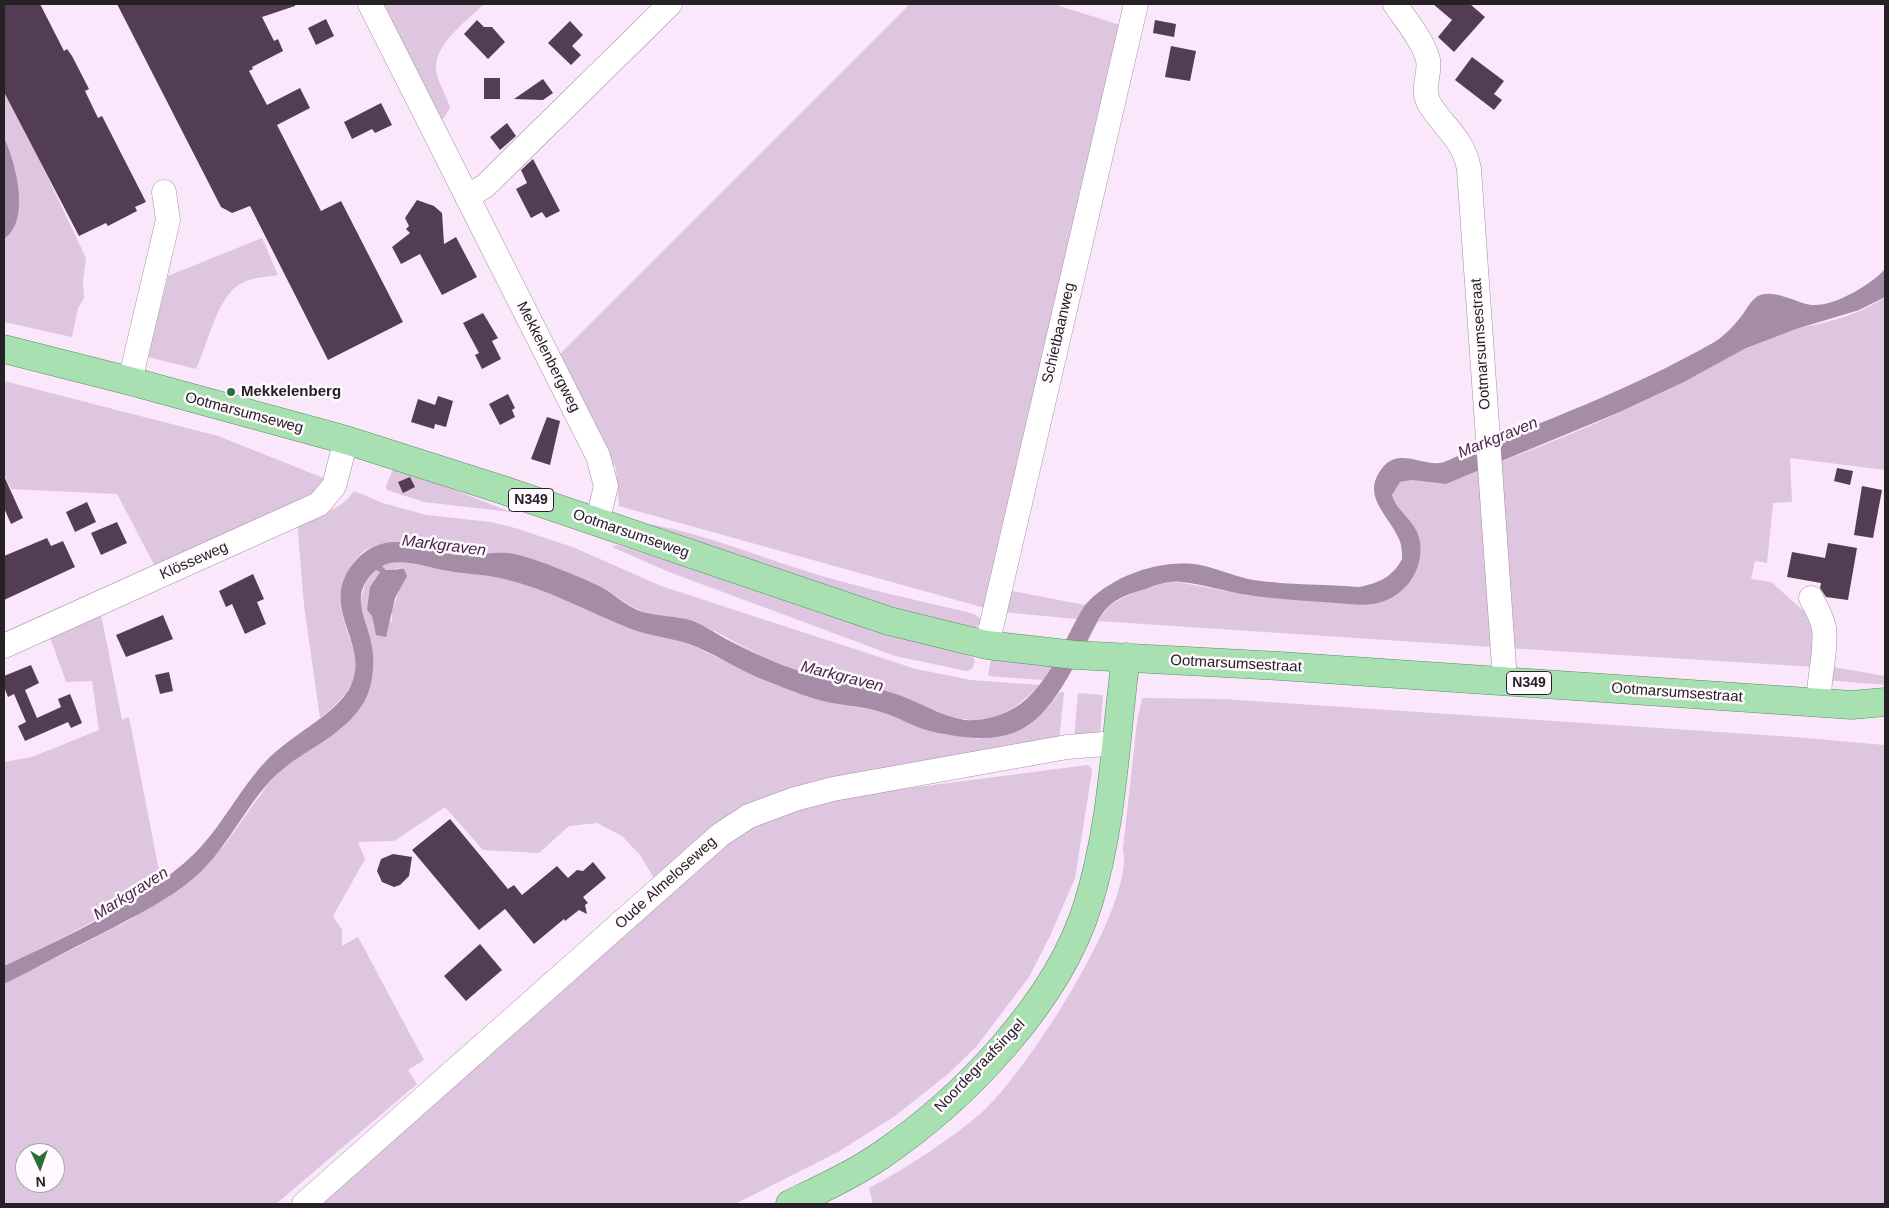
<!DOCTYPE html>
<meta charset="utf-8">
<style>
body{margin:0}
#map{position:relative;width:1889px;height:1208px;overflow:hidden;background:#fae7fb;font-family:Arial,sans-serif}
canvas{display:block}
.frame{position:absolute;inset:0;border:5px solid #272027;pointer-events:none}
.north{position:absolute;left:15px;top:1143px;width:50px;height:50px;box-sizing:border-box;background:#fefafe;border:1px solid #a8a3a8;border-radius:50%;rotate:177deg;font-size:14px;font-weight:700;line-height:20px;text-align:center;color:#272027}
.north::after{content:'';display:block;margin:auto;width:18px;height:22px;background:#2b6e39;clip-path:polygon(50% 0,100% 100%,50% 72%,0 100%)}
</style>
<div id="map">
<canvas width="1889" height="1208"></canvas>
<div class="frame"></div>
<div class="north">N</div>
</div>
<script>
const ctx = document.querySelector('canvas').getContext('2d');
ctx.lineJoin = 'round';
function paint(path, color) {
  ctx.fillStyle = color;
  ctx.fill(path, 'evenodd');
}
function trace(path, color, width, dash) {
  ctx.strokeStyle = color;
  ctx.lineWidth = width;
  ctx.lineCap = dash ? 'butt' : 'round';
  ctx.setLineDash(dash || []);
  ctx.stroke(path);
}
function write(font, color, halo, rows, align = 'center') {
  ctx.font = font + ' Arial,sans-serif';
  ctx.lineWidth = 5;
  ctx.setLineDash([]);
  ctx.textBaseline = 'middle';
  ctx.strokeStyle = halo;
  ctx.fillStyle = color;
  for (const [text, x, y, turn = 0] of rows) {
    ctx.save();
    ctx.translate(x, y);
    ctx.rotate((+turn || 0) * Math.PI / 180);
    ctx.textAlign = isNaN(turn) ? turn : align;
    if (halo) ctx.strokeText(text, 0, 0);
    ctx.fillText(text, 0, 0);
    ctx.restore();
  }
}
paint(new Path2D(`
 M377,4H484C467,21 429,47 437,75C440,87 447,96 450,108L444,118L437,121Z
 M910,4H1053L1123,26L985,608L619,506L616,468L558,356Z
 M4,85L86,258L83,280L84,298L78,308L72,337L4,322Z
 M262,238L278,275C268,277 254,277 244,282C217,293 208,345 196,369L148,357L168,276Z
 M1885,297V470L1790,458L1792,502L1773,503L1767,563L1755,561L1751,579L1771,582L1815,621L1816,667L1508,648L1497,463C1560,440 1621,413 1682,383C1704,372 1724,359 1746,348L1741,336C1788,330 1845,325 1885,297Z
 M4,381L218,436L326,479L303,508L158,572L117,494L11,489L4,474Z
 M394,467L511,512L424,502L387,490L386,486Z
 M1483,469L1493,647L1098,621L1110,605L1121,599L1137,591L1172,581L1247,595L1359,604L1412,579L1399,508L1392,495L1400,482L1412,480L1446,484Z
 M354,491L383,503L426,515L491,522L515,528L575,548L661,586L916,669L971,680L1040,685C1024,700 1009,715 987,719C953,725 925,703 895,694C859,683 820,680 784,666C753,654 725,634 694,622C678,615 660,618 644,612C628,606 616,595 601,587C584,578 533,558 515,554C495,551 475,556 455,555C423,554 405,535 370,548C363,550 355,560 351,567C332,596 342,614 352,645C355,653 358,663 356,671C351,692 336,705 320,718L304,605L297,522C319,515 341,510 354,491Z
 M624,521C694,527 761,559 829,578C877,592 926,602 974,614L982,620L974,630L894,612Z
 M617,545L973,657L975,661L972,669L967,671L895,656L669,572L612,547Z
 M400,562L502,578L528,585L596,612L625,627L669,637L696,647L761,679L823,701L883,712L928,730L979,739L1049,706L1060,692H1064L1059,741L831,783L655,880L640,855L622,836L597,823L569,826L539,853L483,850L445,807L394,841L358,842L365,859L333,916L342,930V946L358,937L424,1060L408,1070L417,1084L276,1204H4V984L130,920L223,847L269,783L282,769L342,728L363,702L373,653L360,603L366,580L376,570L380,572L370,587L374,629L392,621V610L399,591V568L386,570L382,566L386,563ZM25,1153H55V1183H25Z
 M1007,590L1085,605L1077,619L1002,612Z
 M101,614L122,720L129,717L161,881C111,913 58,941 4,966V762L32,757L99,730L92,681L66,682L50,637Z
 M991,658L1053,664L1043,680L988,676Z
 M1827,666L1885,676V685L1826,680Z
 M1078,693L1103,695L1100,735L1074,739Z
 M1142,698L1223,699L1794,737L1885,745V1204H873L869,1188C908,1167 945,1143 979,1115C1023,1078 1136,905 1123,849L1137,722Z
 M1088,765L1092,769L1091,778L1075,878L1050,936L1029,977L976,1047L948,1074L895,1116L838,1152L735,1204H316L735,834L832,798Z`), '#dec5e0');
paint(new Path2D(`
 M4,138C16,163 31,221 4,239Z
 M1885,269V297L1859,310L1796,329L1746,348L1684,382L1620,412L1446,484L1412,480L1400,482L1392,495C1398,514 1417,521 1420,542C1424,572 1403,599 1373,604C1356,606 1339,603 1323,602C1298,600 1273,599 1248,595C1226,592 1204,584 1181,582C1169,580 1157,585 1145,589C1134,592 1120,597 1111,604C1099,614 1092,633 1085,646C1044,723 1024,753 930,731C914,727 900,718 884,713C865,706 843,706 823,701C803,696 783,687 764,680C741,671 720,657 697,647C674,637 649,637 626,627C585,610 547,589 504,579C484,574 463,574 443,570C425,567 399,557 382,566L386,570L404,569L407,576L395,598L386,637L376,635L372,616L367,610L370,587L380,572L376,570C345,597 371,622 373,654C374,670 372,688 364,702C345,734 310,747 283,769C249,796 230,847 195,877C167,901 133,917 101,934C68,950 37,968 4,984V966C64,938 145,901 193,855C222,827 239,789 267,760C290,736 331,717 348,691C377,644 311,608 358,558C368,548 381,542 396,542C414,542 433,552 451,554C471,558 494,550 515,554C534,558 584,578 601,587C614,594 624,604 637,610C655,617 675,615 693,621C703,625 714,632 724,638C743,648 762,657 782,665C820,680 860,682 899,695C921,703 941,716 965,720C979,721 994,718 1007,712C1048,693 1062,641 1085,605C1111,576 1161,558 1200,565C1216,568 1231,575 1248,579C1280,585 1324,584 1358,587C1377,584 1393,577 1402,559C1402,552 1402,544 1398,537C1387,513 1360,495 1383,467C1398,448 1422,465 1440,463C1446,462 1453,458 1458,456C1543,422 1631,389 1711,344C1721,339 1732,328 1739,319C1745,313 1750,300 1758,296C1774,288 1796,303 1812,305C1834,307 1872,284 1885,269Z`), '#a58da7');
paint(new Path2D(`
 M4,4H40L64,51L67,49L72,56L89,89L85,91L98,118L102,116L146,202L135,207L137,211L108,226L106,223L79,236L4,92Z
 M117,4H295V6L262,17L274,41L278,39L283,51L252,67L253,69L249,71L267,105L300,88L310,108L277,125L321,211L341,201L403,322L328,360L250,206L232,213L221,207Z
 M1433,4H1470L1485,17L1454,52L1438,37L1452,20Z
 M326,19L334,36L316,45L308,28Z
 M477,20L484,27H492L505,42L488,59L464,34Z
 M1155,20L1176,24L1174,37L1153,33Z
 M570,21L583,35L572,46L581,55L571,65L548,43Z
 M1171,46L1196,51L1190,81L1165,77Z
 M1472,57L1504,81L1494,94L1502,100L1494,110L1455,80Z
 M484,78H500V99H484Z
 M543,79L553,93L543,100L514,99Z
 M381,103L392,125L375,133L372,129L352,139L344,122Z
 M507,123L516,136L500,150L490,137Z
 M533,159L560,211L546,218L542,212L531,218L516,189L527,183L521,170Z
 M417,200L434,206L442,213L444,244L456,237L477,277L442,295L420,254L401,264L392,247L410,233L406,229L409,226L405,218Z
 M483,313L498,338L492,341L501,359L482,369L475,355L479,353L463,323Z
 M508,394L515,408L512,410L515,417L500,425L489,404Z
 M438,396L453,401L446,427L435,424L434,429L411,422L418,399L435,405Z
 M547,417L560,421L550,465L531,459Z
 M1837,468L1853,471L1850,485L1834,481Z
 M4,476L23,518L11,524L4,508Z
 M410,477L415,487L403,493L398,482Z
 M1862,486L1882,490L1873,538L1854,535Z
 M87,502L96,522L75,532L66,512Z
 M117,522L127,543L101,555L91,533Z
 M47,538L51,546L63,541L75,567L4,600V556Z
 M1828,543L1857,548L1848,600L1826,597L1820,588L1821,583L1787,577L1792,552L1825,558Z
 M253,574L264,599L257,602L266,624L245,634L232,604L226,607L219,591Z
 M163,615L173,639L126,657L116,635Z
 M31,665L39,683L25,690L37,718L61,707L58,699L70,694L82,723L71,728L68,722L25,741L18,726L26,722L14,694L8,697L4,687V676Z
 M169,672L173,691L160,694L155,675Z
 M450,819L508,889L514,885L522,895L557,866L568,878L577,870L583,871L593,862L606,878L583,897L588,903L585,905L587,914L579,910L565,921L564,919L534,944L505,909L479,930L412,850Z
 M393,854L412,857L409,876L400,885L394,887L382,882L377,871L381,859Z
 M480,944L502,970L466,1001L444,976Z`), '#533d54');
const minor = new Path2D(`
 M370,4L598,456L606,486L597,523
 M1395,4C1406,21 1423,40 1428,60C1431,75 1420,89 1430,105C1445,129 1463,138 1469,169L1505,681
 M467,197L485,186L670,4
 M130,381L168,220L164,192
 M1811,598C1816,607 1822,618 1824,628C1827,652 1818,678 1819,702
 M987,645L1136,4
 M4,646L319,504L334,486L346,440
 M304,1204L720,835L749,816L795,799L833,789L1067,747L1117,743`);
const major = new Path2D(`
 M4,349L130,381L346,440L503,490L889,621L987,645L1075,655L1280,666L1852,705L1885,702
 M790,1204C821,1189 852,1175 880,1156C964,1099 1058,1002 1088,904C1113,824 1115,740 1126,657`);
trace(minor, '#a392a4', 25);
trace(major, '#568f60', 29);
trace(minor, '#fff', 24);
trace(major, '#a9e0b2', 28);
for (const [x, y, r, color] of [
 [231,392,5,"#2b6e39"]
]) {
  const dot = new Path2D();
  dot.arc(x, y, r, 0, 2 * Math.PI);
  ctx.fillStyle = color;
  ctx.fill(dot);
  trace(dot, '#fefafe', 2);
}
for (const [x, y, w] of [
 [531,500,45],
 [1529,683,45]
]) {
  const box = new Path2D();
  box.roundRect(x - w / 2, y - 11.5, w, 23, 4);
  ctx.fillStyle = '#fefafe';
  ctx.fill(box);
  trace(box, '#272027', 1);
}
write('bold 14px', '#272027', null, [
 ["N349",531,500],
 ["N349",1529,683]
]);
write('15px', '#272027', '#fefafe', [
 ["Schietbaanweg",1059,333,-77],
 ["Ootmarsumsestraat",1481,344,-94],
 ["Mekkelenbergweg",548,357,63],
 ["Ootmarsumseweg",244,413,15],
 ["Ootmarsumseweg",631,534,19],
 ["Klösseweg",194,561,-24],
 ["Ootmarsumsestraat",1236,664,3],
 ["Ootmarsumsestraat",1677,693,4],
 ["Oude Almeloseweg",666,883,-42],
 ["Noordegraafsingel",980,1066,-46]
]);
write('bold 15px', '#272027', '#fefafe', [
 ["Mekkelenberg",241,392]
], 'left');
write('italic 16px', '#48264b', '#fefafe', [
 ["Markgraven",1498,438,-22],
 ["Markgraven",444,546,7],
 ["Markgraven",842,677,14],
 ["Markgraven",131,894,-32]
]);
</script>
